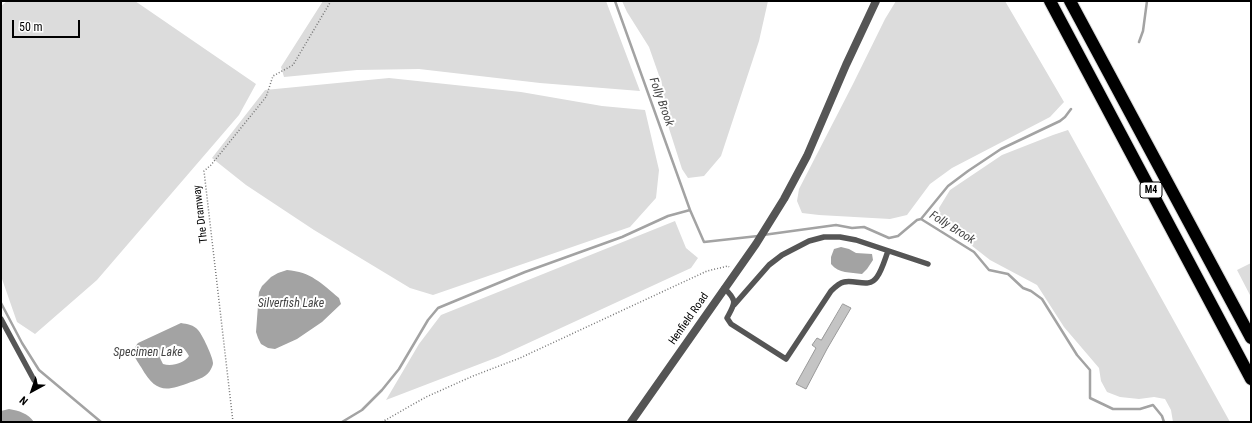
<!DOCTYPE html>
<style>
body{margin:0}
#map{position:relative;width:1252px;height:423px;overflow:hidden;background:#fff;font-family:"Roboto Condensed",sans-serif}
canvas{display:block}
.frame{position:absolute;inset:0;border:2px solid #000;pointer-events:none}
.north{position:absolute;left:12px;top:371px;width:40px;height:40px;-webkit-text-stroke:3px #fff;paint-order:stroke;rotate:220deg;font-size:11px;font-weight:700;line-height:16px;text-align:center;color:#000}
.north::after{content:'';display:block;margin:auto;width:14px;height:18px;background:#000;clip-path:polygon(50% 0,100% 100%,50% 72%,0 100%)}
.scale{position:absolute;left:12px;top:20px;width:68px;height:18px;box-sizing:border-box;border:2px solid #000;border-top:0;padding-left:5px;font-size:12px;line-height:14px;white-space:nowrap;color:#000;-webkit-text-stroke:3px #fff;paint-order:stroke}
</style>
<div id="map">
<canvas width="1252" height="423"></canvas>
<div class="frame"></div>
<div class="north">N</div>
<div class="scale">50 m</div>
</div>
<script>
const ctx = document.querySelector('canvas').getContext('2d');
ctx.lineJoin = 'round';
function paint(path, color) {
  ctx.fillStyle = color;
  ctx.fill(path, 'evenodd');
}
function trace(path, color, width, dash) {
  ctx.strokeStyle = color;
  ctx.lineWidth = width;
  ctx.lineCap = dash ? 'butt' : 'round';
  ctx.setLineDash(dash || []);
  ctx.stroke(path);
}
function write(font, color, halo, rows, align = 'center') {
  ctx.font = font + ' "Roboto Condensed",sans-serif';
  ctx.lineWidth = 4;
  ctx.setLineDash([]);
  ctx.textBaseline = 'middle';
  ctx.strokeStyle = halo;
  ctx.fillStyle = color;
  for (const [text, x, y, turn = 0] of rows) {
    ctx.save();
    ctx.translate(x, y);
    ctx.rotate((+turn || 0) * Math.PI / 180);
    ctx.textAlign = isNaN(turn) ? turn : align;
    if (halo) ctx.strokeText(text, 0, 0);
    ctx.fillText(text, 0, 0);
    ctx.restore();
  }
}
paint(new Path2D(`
 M7,1H135L256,84L239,115L97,280L35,334L17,322L1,276V6Z
 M323,1H606L640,91L540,83L419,69L357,70L284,77L281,67Z
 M622,1H768L759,41L721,156L704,176L688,178L682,169L665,116L662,84L649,47L627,12Z
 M896,1H1005L1064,102L1050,117L952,168L930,184L907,215L890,219L819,215L802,213L797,201L799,189L853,84L885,19Z
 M389,78L521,92L602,106L645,110L659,170L656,198L630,227L433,295L410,288L314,230L246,185L212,158L265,90Z
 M1068,130L1230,422H1173L1171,410L1165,399L1154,397L1139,399L1120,397L1107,392L1101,381L1099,368L1064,327L1037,285L990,260L953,231L940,216L939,208L950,190L1002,155L1053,135Z
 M675,221L686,248L698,258L691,268L498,357L386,400L419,344L441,315Z
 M1251,263V297L1237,270Z`), '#dcdcdc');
paint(new Path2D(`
 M841,247L849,249L856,253L872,254L873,260L867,269L862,274C850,272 839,274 831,264V257L834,249Z
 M287,270C311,272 321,283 339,298L341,304L322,322L297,339L275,349L268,348L261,344L258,338L256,332L259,292L262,286L271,277L278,273Z
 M181,323C187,324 194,325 198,330C202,334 213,357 213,363C213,365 212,367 211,369C208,376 198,380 191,382C165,392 156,393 141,367C135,357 130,353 138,343ZM172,345C182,346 184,347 189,356C184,363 172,367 163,364L160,358L163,350Z
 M9,409C19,411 28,413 34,422H1V411Z`), '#a3a3a3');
trace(new Path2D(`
 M615,1L690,210
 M1139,42L1143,31L1147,1
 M921,219L948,186L968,171L1001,149L1060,121L1065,117L1071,109
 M763,235L836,225L852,228L864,227L889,238L898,236L917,220L921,219L974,252L989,270L1008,274L1023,288L1031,291L1042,299L1077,355L1090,370V398L1113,409H1140L1153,405L1162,416L1164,422
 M1,303L22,343L39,370L101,422
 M342,422L362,410L382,390L399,369L428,320L438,308L525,272L622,237L668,216L690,210L704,242L758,236`), '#a3a3a3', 2.5);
const building = new Path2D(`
 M843,304L851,308L827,349L806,389L796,384L816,348L812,345L817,338L821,340Z`);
paint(building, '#c4c4c4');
trace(building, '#999', 1);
const highway = new Path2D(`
 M1050,1L1251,379
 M1070,1L1251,338`);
trace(highway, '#dbdbdb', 14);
trace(new Path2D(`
 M233,422L204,171L211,165L266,97L273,76L293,65L331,1
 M382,422L426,397L473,376L520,358L707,271L728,266L729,267`), '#777', 1.5, [1, 2]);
trace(new Path2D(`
 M724,288C738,301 735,303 727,318L731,324L786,359L831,291C835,287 839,283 844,282C855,279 869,289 877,277C882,270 885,259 888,251
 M734,305L769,265L782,255L809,241L824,237H840L856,240L928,264
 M1,319L34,380`), '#555', 5.5);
trace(new Path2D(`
 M631,422L756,244L784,199L807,156L846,65L876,1`), '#555', 8);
trace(highway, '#000', 12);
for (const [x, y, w] of [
 [1151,190,22]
]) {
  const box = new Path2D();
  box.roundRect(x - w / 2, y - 8, w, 16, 3);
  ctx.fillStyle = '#fff';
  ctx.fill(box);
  trace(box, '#000', 1);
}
write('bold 10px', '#000', null, [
 ["M4",1151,190]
]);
write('11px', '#000', '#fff', [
 ["The Dramway",201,214,-97],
 ["Henfield Road",689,319,-55]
]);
write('italic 12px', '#444', '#fff', [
 ["Folly Brook",661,102,70],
 ["Folly Brook",952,228,32],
 ["Silverfish Lake",291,304],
 ["Specimen Lake",148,353]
]);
</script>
